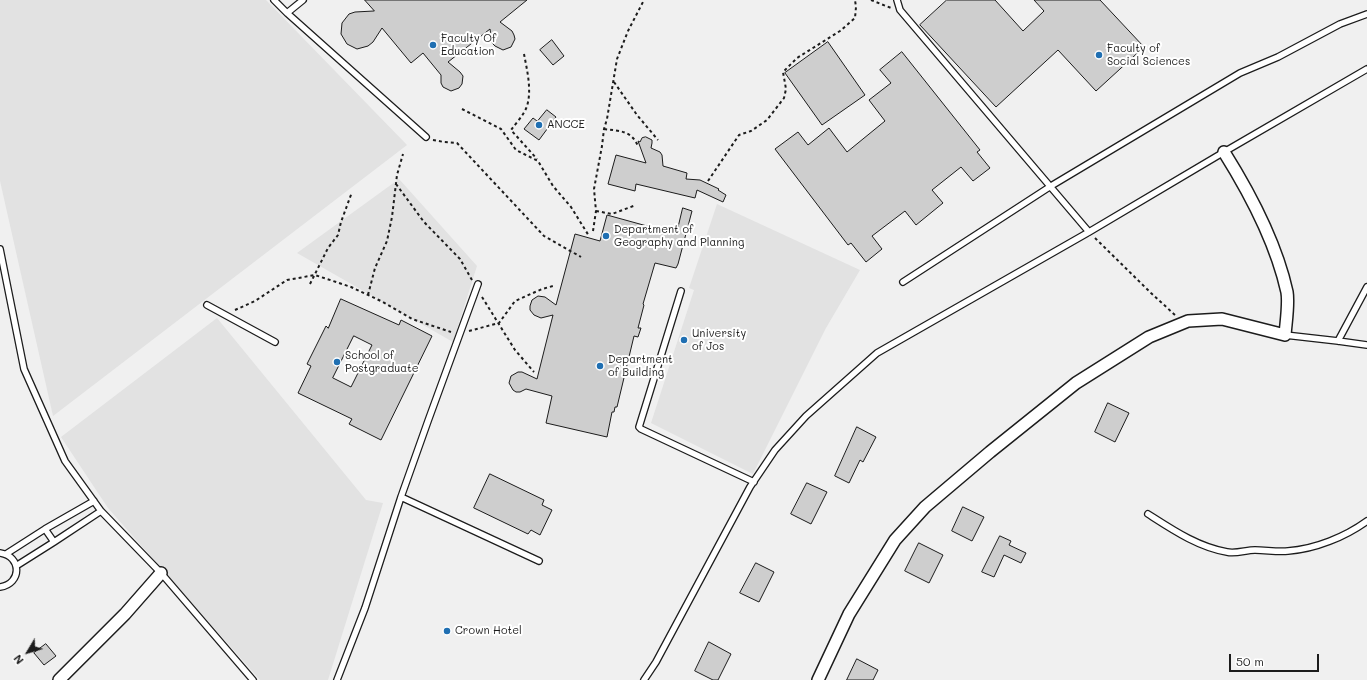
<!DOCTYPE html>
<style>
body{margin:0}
#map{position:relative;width:1367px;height:680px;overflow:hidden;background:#fff;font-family:Mali,sans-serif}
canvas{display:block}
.north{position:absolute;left:8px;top:632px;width:40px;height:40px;-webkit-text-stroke:3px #fff;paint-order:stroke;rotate:232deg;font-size:11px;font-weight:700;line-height:16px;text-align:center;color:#1c1c1c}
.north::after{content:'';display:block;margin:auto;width:14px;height:18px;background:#1c1c1c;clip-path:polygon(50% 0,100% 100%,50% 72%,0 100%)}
.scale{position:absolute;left:1229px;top:654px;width:90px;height:18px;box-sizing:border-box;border:2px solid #1c1c1c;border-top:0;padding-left:5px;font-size:12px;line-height:14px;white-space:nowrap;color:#1c1c1c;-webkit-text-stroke:3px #fff;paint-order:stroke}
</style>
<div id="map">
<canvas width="1367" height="680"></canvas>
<div class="north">N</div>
<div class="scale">50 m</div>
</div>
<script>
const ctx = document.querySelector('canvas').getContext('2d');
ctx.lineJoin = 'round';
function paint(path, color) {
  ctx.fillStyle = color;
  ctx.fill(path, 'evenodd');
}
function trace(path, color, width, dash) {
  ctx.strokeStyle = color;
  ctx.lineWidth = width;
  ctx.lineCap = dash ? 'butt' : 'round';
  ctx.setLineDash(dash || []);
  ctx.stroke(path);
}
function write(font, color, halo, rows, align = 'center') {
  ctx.font = font + ' Mali,sans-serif';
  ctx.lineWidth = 4;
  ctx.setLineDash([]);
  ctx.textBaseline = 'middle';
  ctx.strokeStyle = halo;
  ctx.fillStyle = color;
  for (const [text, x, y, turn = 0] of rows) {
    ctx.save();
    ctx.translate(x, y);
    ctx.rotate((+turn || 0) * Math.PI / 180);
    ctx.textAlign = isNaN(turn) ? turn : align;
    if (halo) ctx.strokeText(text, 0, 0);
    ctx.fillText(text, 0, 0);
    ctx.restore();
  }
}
paint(new Path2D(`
 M0,0H1367V680H0Z`), '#f0f0f0');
paint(new Path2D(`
 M0,0H266L407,145L53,416L0,181Z
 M399,179L477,266L453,342L297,253Z
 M717,204L860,270L826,328L753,474L651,423L694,290L689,288Z
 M217,318L366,500L383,503L328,680H260L108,508L61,437Z`), '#e2e2e2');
const building = new Path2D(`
 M365,0H527L500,22L512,31L514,35L515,39L511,47L503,50L495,46L492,43L490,29L448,62L460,72L463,76L462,84L459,88L451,91L443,87L441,83V75L423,53L411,63L382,28L373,42L368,46L357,49L347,44L341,34L342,23L349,14L355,12L374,11Z
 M947,0H995L1023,31L1044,11L1034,0H1100L1144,47L1096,91L1058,50L996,107L920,25Z
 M552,40L564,56L553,65L540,50Z
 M828,42L865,95L822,125L785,73Z
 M902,52L980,150L977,152L990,168L973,181L961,167L932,190L943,203L916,225L905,211L872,236L882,249L866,262L851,243L848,245L775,149L798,132L808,145L829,128L847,152L885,121L869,100L891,83L880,70Z
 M547,110L556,117L539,140L524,129L533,118L537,121Z
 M646,137L652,140V143L651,148L660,152L662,155L663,166L687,173L686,179L700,180L719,189L718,190L726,195L723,202L697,190L695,198L636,184L635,191L608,184L616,155L646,163L638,141L640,142L642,138Z
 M683,208L692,211L678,264L676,268L655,263L643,304L644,305L638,328H641L638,337L634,336L617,407H615L614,412H612L607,437L546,423L552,396L526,389L520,392H516L513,390L509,383L511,376L518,372H522L537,379L553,315L541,318L534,315L530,310V306L532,300L538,296L545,297L556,305L575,234L600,241L607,215L676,234Z
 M341,299L399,325L401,320L432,336L381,440L349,424L352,419L298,393L311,366L307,364L326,326L328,328ZM354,336L372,345L351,387L333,378Z
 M1108,403L1129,413L1115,442L1095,432Z
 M857,427L876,437L863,462L860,460L849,483L835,476Z
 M490,474L544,500L542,505L552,510L540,535L531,530L528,534L474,508Z
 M807,483L827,492L811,524L791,514Z
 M963,507L984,517L972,541L952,531Z
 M1000,536L1011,541L1009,545L1026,553L1021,563L1004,555L994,577L982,572Z
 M919,543L943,555L929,583L905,571Z
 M756,563L774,572L759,602L740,593Z
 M709,642L731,654L718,680H713L695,671Z
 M46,644L56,656L44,665L34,653Z
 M857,659L878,670L873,680H847Z`);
paint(building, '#cecece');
trace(building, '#1c1c1c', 1);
const lane = new Path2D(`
 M274,0L287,13L426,137
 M897,0L900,10L1089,232
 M287,13L303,0
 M0,249L24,369L65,461L101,511L161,573L253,680
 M903,282L1051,186L1240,73L1278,57L1340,24L1367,14
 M681,291L639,427L641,429L754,482
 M207,305L275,342
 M1285,335L1338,341L1367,345
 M1338,341L1367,287
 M401,497L539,561
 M1148,514C1173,530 1198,547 1227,552C1236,554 1246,550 1255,550C1266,550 1277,552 1288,551C1315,549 1345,537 1367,521
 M45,529L54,542
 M0,553C22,556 22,584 0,587
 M6,554L45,529L94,501
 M16,566L54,542L101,511
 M337,680L365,608L401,497L428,421L478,284
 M644,680L656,662L678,621L750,487L775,450L806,416L877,353L1089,232L1224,152L1367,69`);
const street = new Path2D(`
 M59,680L125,614L161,573
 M818,680L849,614L895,540L925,507L990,452L1076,383L1149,337L1188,321L1222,319L1285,335C1286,322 1289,304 1287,292C1276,242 1251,195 1224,152`);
trace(lane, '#1c1c1c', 8);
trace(street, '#1c1c1c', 14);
trace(new Path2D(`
 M871,0L891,8
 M524,54C527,70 532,90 527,106C524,115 516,123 511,130L537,159
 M614,82L637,115L658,140
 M462,109L501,129L516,150L538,161L553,186L571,207L589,236
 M604,129C619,131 631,130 638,146
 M433,140L444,142L457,143L544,236L581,257
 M708,181L739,135L751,131L767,120L784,98L786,89L783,72L797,58L840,31L855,18L856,7L855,0
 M396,184L424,222L460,259L472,280
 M596,211L612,214L636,205
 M593,231L596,211L594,189L602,146L604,129L607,119L617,59L628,31L644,0
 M1095,238L1151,293L1175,315
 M310,284L328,248L338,235L341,222L352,192
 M368,295L375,268L387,241L392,217L397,175L403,154
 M482,297L515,350L534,372
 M235,310L255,301L287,280L315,275L351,287L383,302L412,319L451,332
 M469,331L499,323L515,301L542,289L553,286`), '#1c1c1c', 2, [3, 3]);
trace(lane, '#fff', 5.5);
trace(street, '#fff', 11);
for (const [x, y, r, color] of [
 [433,45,4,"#1f6fb2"],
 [1099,55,4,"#1f6fb2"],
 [539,125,4,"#1f6fb2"],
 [606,236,4,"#1f6fb2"],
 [684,340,4,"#1f6fb2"],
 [337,362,4,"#1f6fb2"],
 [600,366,4,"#1f6fb2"],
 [447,631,4,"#1f6fb2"]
]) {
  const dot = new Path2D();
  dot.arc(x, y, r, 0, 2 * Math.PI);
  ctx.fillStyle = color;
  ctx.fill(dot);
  trace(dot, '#fff', 1.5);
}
write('11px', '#1c1c1c', '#fff', [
 ["Faculty Of",441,39],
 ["Education",441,52],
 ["Faculty of",1107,49],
 ["Social Sciences",1107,62],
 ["ANCCE",547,125],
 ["Department of",614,230],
 ["Geography and Planning",614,243],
 ["University",692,334],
 ["of Jos",692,347],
 ["School of",345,356],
 ["Postgraduate",345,369],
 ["Department",608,360],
 ["of Building",608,373],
 ["Crown Hotel",455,631]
], 'left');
</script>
